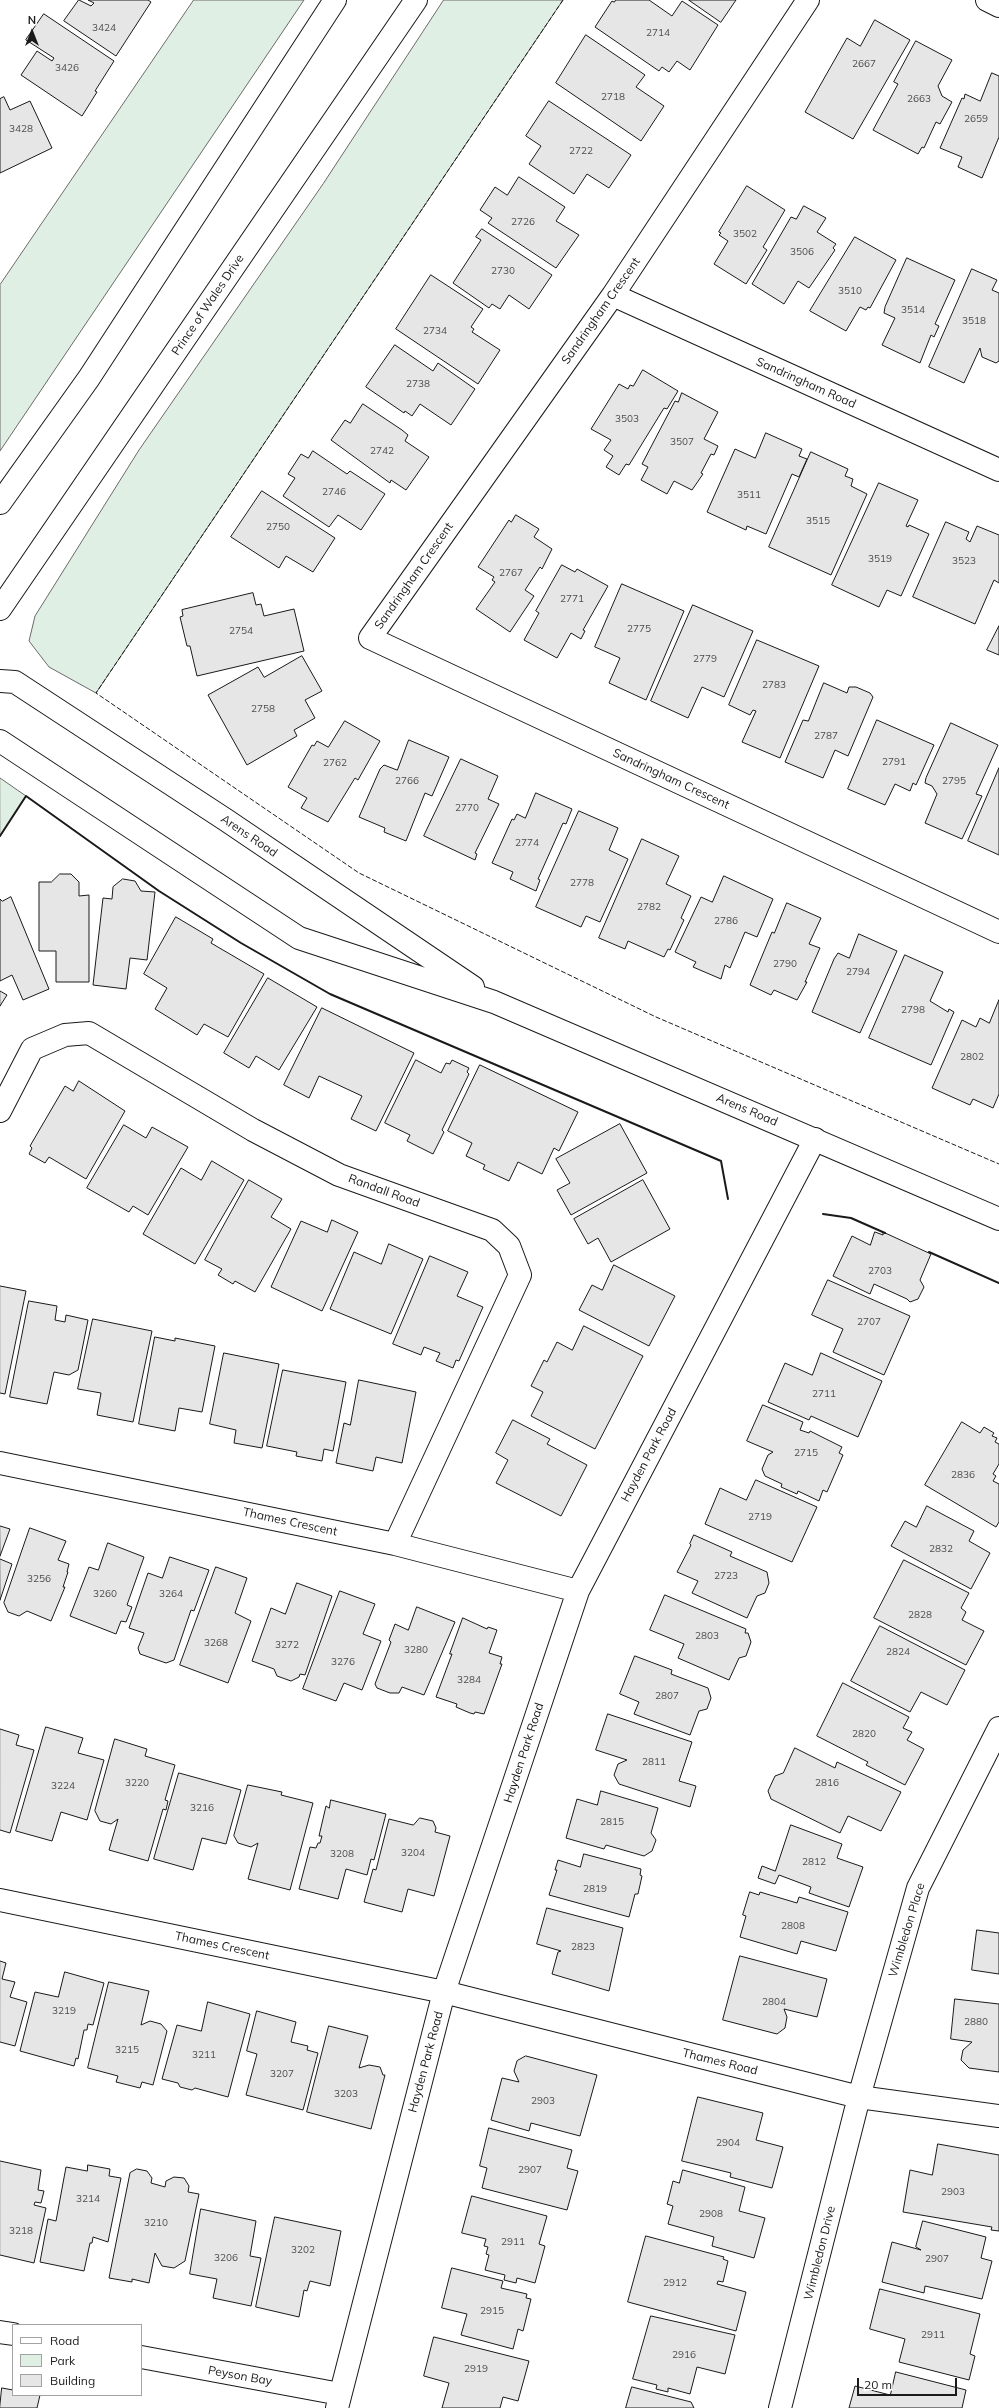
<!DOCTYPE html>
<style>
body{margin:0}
#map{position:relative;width:999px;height:2408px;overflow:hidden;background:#fff;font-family:Mulish,sans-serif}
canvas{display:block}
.legend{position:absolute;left:12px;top:2324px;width:130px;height:72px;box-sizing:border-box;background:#fff;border:1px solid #a3a3a3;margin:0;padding:5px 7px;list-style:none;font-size:12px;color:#1a1a1a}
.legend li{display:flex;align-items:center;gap:8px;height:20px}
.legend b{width:20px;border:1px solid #a3a3a3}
.north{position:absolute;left:12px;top:12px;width:40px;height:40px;-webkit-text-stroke:3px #fff;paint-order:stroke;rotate:0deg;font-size:11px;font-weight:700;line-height:16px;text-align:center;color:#1a1a1a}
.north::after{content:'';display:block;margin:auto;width:14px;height:18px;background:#1a1a1a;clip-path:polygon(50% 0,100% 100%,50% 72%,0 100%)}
.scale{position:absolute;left:857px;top:2378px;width:100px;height:18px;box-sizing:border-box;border:2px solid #1a1a1a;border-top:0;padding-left:5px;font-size:12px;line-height:14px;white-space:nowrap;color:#1a1a1a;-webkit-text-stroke:3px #fff;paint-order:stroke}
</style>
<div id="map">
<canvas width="999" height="2408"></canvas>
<ul class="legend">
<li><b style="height:5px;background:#fff"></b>Road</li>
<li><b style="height:11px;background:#e0efe3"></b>Park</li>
<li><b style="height:11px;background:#e6e6e6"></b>Building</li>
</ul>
<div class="north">N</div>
<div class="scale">20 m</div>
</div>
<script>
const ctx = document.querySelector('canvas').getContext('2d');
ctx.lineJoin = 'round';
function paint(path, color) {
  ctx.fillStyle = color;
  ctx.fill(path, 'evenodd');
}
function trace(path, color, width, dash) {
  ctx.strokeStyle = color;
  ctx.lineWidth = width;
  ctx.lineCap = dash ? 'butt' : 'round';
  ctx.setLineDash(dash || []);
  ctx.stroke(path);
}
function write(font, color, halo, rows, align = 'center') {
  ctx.font = font + ' Mulish,sans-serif';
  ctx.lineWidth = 3;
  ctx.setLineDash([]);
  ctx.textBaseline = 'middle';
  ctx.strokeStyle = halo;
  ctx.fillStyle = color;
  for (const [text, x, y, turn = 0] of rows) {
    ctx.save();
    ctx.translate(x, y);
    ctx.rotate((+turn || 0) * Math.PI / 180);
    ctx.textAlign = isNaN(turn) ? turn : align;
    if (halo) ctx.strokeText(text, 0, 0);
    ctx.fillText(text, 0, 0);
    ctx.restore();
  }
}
const green = new Path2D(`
 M194,0H304L0,451V285Z
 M444,0H563L96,693L49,667L29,641L35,616L139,450L323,184Z
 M0,778L26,796L0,836Z`);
paint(green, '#e0efe3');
trace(green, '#6a6a6a', 1);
const building = new Path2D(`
 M79,0L91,6L94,3L88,0H148L151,2L116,56L64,21Z
 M616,0H649L672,16L682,1L718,25L690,70L677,61L669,72L662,67L659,71L595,27L612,1L614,2Z
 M689,0H736L721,22Z
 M44,14L114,61L95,91L97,92L82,116L21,75L37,51L52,61L54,58L26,40Z
 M875,20L910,40L853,139L805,112L847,38L860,46Z
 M586,35L645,75L636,87L664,106L641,141L556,83Z
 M916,41L952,60L938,86L942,96L952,102L940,124L936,122L924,148L922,147L918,154L873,130L898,84L894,82Z
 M992,73L999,76V137L982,178L958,167L962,157L940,148L962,98L964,99L965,94L980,101Z
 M4,97L10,110L30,101L52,148L0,173V99Z
 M549,101L631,155L609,188L587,174L574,194L529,164L541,146L526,136Z
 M519,177L565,207L556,221L579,235L556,268L488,223L492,218L480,210L495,187L507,195Z
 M747,186L785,210L763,247L767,250L746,284L714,264L728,241L719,235L721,233L719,232Z
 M804,206L826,218L817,232L836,244L833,248L835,250L809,288L798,281L784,304L752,284L791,217L796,219Z
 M482,229L552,275L529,309L509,295L500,309L492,304L489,308L453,283L481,240L476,237Z
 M855,237L896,260L870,308L868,307L866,310L860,307L846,331L810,311Z
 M907,258L955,280L935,324L939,326L934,337L931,335L920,363L882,345L895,318L884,313L885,307Z
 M972,269L997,280L992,290L999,293V361L996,363L982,357L980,348L964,383L929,367Z
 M431,275L483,309L471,327L474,329L472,332L500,350L478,384L396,329Z
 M395,345L433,371L438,363L475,389L451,425L420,404L412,416L405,411L404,413L366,387Z
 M643,370L678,391L667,409L664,408L629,465L626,464L619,475L606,467L613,456L604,450L611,440L591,429L619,384L628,389L630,385L633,386Z
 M682,393L718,412L704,439L718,446L714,455L711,454L701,473L703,474L692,490L674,481L667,494L641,480L648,467L642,464L675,401L678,402Z
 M363,404L402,430L408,435L405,441L429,457L406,490L391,480L390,483L331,440L345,420L350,423Z
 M766,433L802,449L799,456L807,459L799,477L792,474L766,534L747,526L746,530L707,512L735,449L755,458Z
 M313,451L347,474L350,471L385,494L361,530L338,515L329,527L283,496L295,478L288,474L301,454L308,458Z
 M811,452L848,469L845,476L853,479L851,486L867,494L831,575L769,547Z
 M879,483L918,500L906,526L908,527L909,525L929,534L901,596L887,590L879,607L832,585Z
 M262,491L335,538L313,572L286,556L279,568L231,537Z
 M516,515L539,529L534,537L552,549L542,569L540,567L525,590L534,596L510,632L476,609L495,582L492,580L494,577L478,567L509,520L511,522Z
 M946,522L969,532L966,539L970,542L977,526L999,535V583L994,580L975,624L913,597Z
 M562,565L575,572L577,569L608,586L583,630L585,631L581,639L571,633L557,658L524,640L539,613L536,611Z
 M622,584L684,611L646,700L609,683L620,658L595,647Z
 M253,593L256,605L261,604L264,616L294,609L304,651L197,676L190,646H187L180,617L183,616L182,610Z
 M693,605L753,631L724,697L702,687L688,718L651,701Z
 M999,626V655L987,650Z
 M757,640L819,666L780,758L742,742L756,711L753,710L750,715L729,705Z
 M302,656L322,691L305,700L315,718L294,730L297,736L247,765L208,695L258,667L264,677Z
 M824,683L847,693L849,687H856L870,693L873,697L848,756L835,750L823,778L785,762L803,720L808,721Z
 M877,720L934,745L916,785L913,783L910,791L895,784L885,805L848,789Z
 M345,721L380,741L358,780L355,778L328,822L301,808L307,798L288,787L312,745L314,746L317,741L328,747Z
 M951,723L998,745L976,794L982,796L962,839L925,823L937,794L932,786L925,783L926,778Z
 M409,740L449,757L432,796L425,793L406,841L384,832L385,828L359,817L380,769L384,765L397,770Z
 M461,759L498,776L488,799L499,804L475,853L477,854L475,860L424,836Z
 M999,768V855L968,841Z
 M536,793L572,809L566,824L563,823L538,879L540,880L536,891L510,879L513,872L492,863L512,819L514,820L517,814L525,818Z
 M579,811L618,828L609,850L628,859L600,922L586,916L581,927L536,907Z
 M642,839L679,856L666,884L691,896L681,918L684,920L670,950L668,949L664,957L628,941L625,949L599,938Z
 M60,874H71L79,882V896L89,895V982H56V951H39V882H51Z
 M724,876L773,899L757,937L745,932L730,968L725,965L721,979L693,967L696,962L675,952L701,897L712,902Z
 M123,879L135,881L141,891L155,892L147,960L130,958L126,989L93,985L103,898L112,899L113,887Z
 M11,897L49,989L23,1000L12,975L0,981V899L2,901Z
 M787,903L821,918L809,944L820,948L805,982H807L797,1000L774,990L771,995L750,985L772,932L774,933Z
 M176,917L213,939L211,943L264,974L228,1037L204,1024L197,1035L155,1009L167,988L144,974Z
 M859,934L897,951L860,1033L812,1012L834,959L838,953L849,958Z
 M905,955L943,972L930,1001L948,1012L949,1009L954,1012L931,1065L869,1038Z
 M268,978L317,1007L279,1070L256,1056L249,1068L224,1053Z
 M0,991L7,995L0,1006Z
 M999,1000V1094L993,1108L973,1099L970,1105L932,1088L962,1020L976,1027L980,1018L989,1023Z
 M322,1008L414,1053L376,1131L351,1119L362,1096L319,1076L309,1098L284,1085Z
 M416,1060L441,1073L446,1063L450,1064L452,1060L469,1068L467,1072L469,1074L442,1130L444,1132L433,1154L407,1141L410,1135L385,1123Z
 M480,1065L578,1112L559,1151L554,1148L542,1174L518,1162L509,1181L483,1169L485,1165L466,1156L472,1143L448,1131Z
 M79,1081L125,1111L86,1179L49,1157L45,1163L29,1154L32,1148L30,1146L65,1086L73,1091Z
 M620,1124L647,1173L571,1215L557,1190L570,1183L556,1159Z
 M124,1125L146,1138L152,1127L188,1147L148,1215L133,1206L129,1212L87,1188Z
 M212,1161L244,1180L195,1264L143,1234L181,1168L201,1180Z
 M249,1180L282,1199L271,1217L291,1229L255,1292L235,1281L233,1284L218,1275L222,1269L205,1260Z
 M643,1180L670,1229L611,1262L598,1238L588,1244L574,1219Z
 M332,1220L358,1232L322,1311L271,1287L301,1221L327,1232Z
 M875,1232L883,1235V1232L931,1254L920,1280L924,1287L918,1299L910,1302L907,1299L874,1284L870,1294L833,1276L852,1236L870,1245Z
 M389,1244L423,1259L391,1334L330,1309L354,1252L381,1264Z
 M430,1256L468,1272L457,1296L483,1307L459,1361L456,1360L453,1368L436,1361L440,1353L424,1347L421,1355L393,1344Z
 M614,1265L675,1296L649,1346L579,1310L592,1285L602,1290Z
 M828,1280L910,1316L884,1375L833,1352L843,1329L812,1315Z
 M0,1286L26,1291L5,1394L0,1393Z
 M29,1301L57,1306L55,1320L65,1322L66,1315L88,1320L78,1370L69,1375L54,1372L47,1404L10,1397Z
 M93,1319L152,1331L133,1422L97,1415L101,1393L78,1389Z
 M584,1326L643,1356L595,1449L531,1416L543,1392L531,1386L544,1360L547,1362L557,1342L572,1350Z
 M155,1337L175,1341V1338L215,1346L202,1412L179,1408L175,1431L139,1424Z
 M224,1353L279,1364L262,1448L234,1443L236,1430L210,1424Z
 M821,1353L882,1381L858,1437L811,1416L809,1420L768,1402L785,1363L812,1375Z
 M283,1370L346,1382L333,1451L324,1449L322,1461L296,1456L297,1452L267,1446Z
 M359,1380L416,1392L402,1463L376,1457L373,1471L336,1463L344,1423L350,1425Z
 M763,1405L803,1422L800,1430L809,1433L810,1431L842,1447L839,1453L843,1455L827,1492L823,1490L819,1501L798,1491L797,1494L781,1487L782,1484L765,1476L762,1469L768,1455L773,1452L747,1441Z
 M513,1420L550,1439L547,1444L587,1465L561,1516L496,1483L508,1460L496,1453Z
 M962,1422L980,1433L984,1427L994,1433L992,1436L997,1438L995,1442L999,1444V1464L993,1474L996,1476L993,1481L999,1484V1522L996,1527L925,1485Z
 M756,1480L817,1507L792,1562L705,1524L720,1488L746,1500Z
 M927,1506L974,1531L969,1541L990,1553L971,1589L891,1546L905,1521L916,1527Z
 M0,1526L10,1529L0,1556Z
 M30,1528L66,1541L58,1560L69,1564L67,1572H68L63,1587H65L51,1621L27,1611L19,1616L8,1612L4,1603Z
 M694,1535L732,1552L730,1556L767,1572L769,1583L765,1593L757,1596L747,1618L692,1593L698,1581L677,1572L691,1545L690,1544Z
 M108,1543L144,1557L127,1605L132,1607L126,1622L121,1621L116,1634L70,1616L89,1567L98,1570Z
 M170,1557L209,1570L194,1611L191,1610L174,1660L166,1663L140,1654L138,1648L144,1633L129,1628L148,1573L162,1578Z
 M0,1559L12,1564L0,1600Z
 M904,1560L969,1593L961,1608L966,1612L962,1620L984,1631L966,1665L874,1618Z
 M216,1567L247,1578L235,1613L251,1621L228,1683L180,1665Z
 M297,1583L332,1596L305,1675L300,1674L299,1677L291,1681L277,1676L274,1669L252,1661L271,1608L285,1614Z
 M340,1591L375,1604L363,1634L381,1641L362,1690L344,1683L336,1701L303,1689Z
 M665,1595L746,1629L745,1633H748L751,1642L746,1656L739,1658L729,1680L678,1658L684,1644L650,1630Z
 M417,1607L455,1622L424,1695L402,1687L399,1693H390L377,1688L375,1684L391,1642L389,1640L395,1624L408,1630Z
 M463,1618L487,1629L488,1627L497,1630L489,1653L502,1657L500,1664H502L484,1714L475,1712L474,1714L470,1713L456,1707L457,1704L436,1697L452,1654H450Z
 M880,1626L965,1670L947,1705L921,1692L910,1712L851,1681Z
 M635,1656L672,1670L671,1674L708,1688L711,1698L707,1709L699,1711L690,1735L634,1714L639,1702L620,1694Z
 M843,1683L909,1717L903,1728L912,1732L907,1740L924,1749L905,1785L866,1765L868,1762L817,1736Z
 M608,1714L692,1742L679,1781L696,1786L690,1807L619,1784L614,1775L618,1764L627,1760L596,1750Z
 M46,1727L83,1738L78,1753L104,1760L87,1820L61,1812L52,1841L16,1831Z
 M0,1729L19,1735L16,1745L34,1750L10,1833L0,1830Z
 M115,1739L147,1749L145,1756L175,1765L165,1800L168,1801L166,1810L163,1809L148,1861L109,1850L118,1819L111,1824L100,1821L95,1811Z
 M795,1748L835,1768L837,1762L901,1792L881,1831L848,1816L840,1833L771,1799L768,1791L775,1776L783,1773Z
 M179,1773L241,1790L226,1844L202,1838L193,1870L154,1859Z
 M248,1785L282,1792L281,1795L313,1803L290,1890L248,1879L258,1843L251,1847L238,1843L234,1836Z
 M601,1791L658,1808L651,1833L656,1840L652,1851L644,1856L606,1845L604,1849L566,1838L577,1799L597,1805Z
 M331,1800L386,1814L374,1860L371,1859L367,1875L346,1869L338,1899L299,1889L310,1847L316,1848L318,1843H320L322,1836H319L326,1806L329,1808Z
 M420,1818L433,1821L436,1828L435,1832L450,1836L434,1896L408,1889L402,1912L364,1902L373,1869L376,1870L389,1819L413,1825Z
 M791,1825L842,1844L837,1858L863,1867L849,1907L809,1893L811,1887L779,1875L775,1884L758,1878L762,1866L775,1871Z
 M584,1854L641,1869L640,1875L642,1876L638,1894H635L629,1917L549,1895L557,1870H555L558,1860L580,1867Z
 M750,1892L759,1895L760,1892L797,1903L799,1897L848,1912L836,1951L801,1941L797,1954L740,1937L746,1916L743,1915Z
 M547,1908L623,1928L609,1991L552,1974L558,1952L561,1951L537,1944Z
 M977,1930L999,1933V1974L972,1970Z
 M740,1956L827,1979L817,2017L784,2009L787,2017L785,2028L777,2034L723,2020Z
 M0,1961L6,1963L2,1979L15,1982L10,1997L27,2002L15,2046L0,2042Z
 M65,1972L104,1983L93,2025L88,2024L87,2030H84L78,2059L76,2058L74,2066L20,2051L35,1992L58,1997Z
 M109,1982L149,1991L141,2025L150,2021L161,2024L167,2031L153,2085L142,2082L140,2088L116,2082L118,2076L88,2068Z
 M955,1999L999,2004V2072L969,2068L961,2060L963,2050L972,2042L951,2039Z
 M208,2002L250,2014L228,2097L195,2088L192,2090L180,2087L178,2083L162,2079L177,2025L201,2031Z
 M257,2011L296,2022L291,2042L308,2046L307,2050L318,2053L303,2110L246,2095L257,2054L247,2051Z
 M329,2026L368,2036L359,2068L369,2065L380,2067L383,2075H385L371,2129L307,2112Z
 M526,2056L597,2075L580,2136L531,2123L529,2131L491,2120L502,2078L519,2082L514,2071L517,2061Z
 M698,2097L763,2113L756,2140L783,2147L772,2188L730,2177L731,2173L682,2161Z
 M489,2128L572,2150L567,2168L578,2171L567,2210L482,2188L487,2168L480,2166Z
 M938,2144L999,2155V2231L991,2230L992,2227L903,2212L910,2170L932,2175Z
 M0,2161L41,2170L38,2190L44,2191L41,2203L35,2202L34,2205L46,2208L34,2263L0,2255Z
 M88,2165L110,2169L109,2176L121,2178L108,2242L93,2237L92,2243H90L84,2271L40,2262L48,2219L56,2221L66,2167L87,2171Z
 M137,2169L147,2171L152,2178L151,2183L165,2187L166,2181L174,2177L184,2178L189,2186L188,2192L199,2194L185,2261L174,2268L162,2266L155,2253L149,2283L132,2279V2282L109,2278L130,2173Z
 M683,2170L745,2187L739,2211L765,2218L754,2258L712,2246L714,2237L668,2224L673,2206L667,2204L668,2201L673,2181L679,2183Z
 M472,2196L547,2216L539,2244L545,2246L535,2283L517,2278L516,2283L504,2280L505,2275L485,2270L489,2255L486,2254L488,2247L484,2246L486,2239L462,2233Z
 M201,2209L256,2221L250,2256L261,2258L251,2306L213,2298L217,2279L190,2274Z
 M275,2217L341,2231L330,2286L310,2281L307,2291L304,2290L299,2317L256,2307Z
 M923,2221L986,2237L981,2258L992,2261L982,2299L925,2286L924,2293L882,2282L892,2242L921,2250L916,2247Z
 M646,2236L724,2257L723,2259L728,2261L723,2282L718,2281L717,2284L746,2292L736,2331L628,2302Z
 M452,2268L503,2281L501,2288L527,2294L526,2298L531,2299L523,2331L518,2329L513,2349L461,2335L467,2314L442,2308Z
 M880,2289L980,2314L970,2354L975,2356L969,2380L899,2362L905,2339L870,2329Z
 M651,2316L735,2335L725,2374L697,2367L690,2394L668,2388V2392L656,2389L657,2385L633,2379Z
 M434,2337L529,2361L518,2401L503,2397L500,2408H442L449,2383L424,2376Z
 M896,2372L966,2390L962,2408H849L855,2386L890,2395Z
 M632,2387L691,2402L694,2408H626Z
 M2,2388L13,2390V2395H40L37,2408H0Z`);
paint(building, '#e6e6e6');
trace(building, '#1a1a1a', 1);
const street = new Path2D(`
 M808,0L613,295L370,638L999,932
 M987,0L999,6
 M613,295L999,470
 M0,1111L32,1049L65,1035L89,1033L253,1130L339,1175L492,1230L509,1246L520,1275L395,1544
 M0,1463L395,1544L578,1591
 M0,1900L444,1992L859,2097L999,2116
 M0,2332L13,2334
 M141,2357L340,2394
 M337,2408L444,1992L578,1591L815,1139
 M780,2408L859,2097L918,1888L999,1728`);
const secondary = new Path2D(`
 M0,503L89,378L335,0
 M0,609L416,0
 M0,681L15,682L226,820L473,987
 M0,741L299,938L494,1002L999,1219`);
trace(street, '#1a1a1a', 24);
trace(secondary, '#1a1a1a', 24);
trace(street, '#fff', 22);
trace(secondary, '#fff', 22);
trace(new Path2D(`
 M563,0L96,693L359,873L656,1017L999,1164`), '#1a1a1a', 1, [5, 2]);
trace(new Path2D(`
 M0,836L26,796L159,891L241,943L330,994L721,1161L728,1199
 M823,1214L851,1218L885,1233
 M929,1252L999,1283`), '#1a1a1a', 2);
write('10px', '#4d4d4d', null, [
 ["3424",104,28],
 ["2714",658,33],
 ["2667",864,64],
 ["3426",67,68],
 ["2718",613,97],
 ["2663",919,99],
 ["2659",976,119],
 ["3428",21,129],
 ["2722",581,151],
 ["2726",523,222],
 ["3502",745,234],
 ["3506",802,252],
 ["2730",503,271],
 ["3510",850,291],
 ["3514",913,310],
 ["3518",974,321],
 ["2734",435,331],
 ["2738",418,384],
 ["3503",627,419],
 ["3507",682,442],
 ["2742",382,451],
 ["2746",334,492],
 ["3511",749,495],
 ["3515",818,521],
 ["2750",278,527],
 ["3519",880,559],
 ["3523",964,561],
 ["2767",511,573],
 ["2771",572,599],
 ["2775",639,629],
 ["2754",241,631],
 ["2779",705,659],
 ["2783",774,685],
 ["2758",263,709],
 ["2787",826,736],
 ["2791",894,762],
 ["2762",335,763],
 ["2766",407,781],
 ["2795",954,781],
 ["2770",467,808],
 ["2774",527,843],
 ["2778",582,883],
 ["2782",649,907],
 ["2786",726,921],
 ["2790",785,964],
 ["2794",858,972],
 ["2798",913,1010],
 ["2802",972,1057],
 ["2703",880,1271],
 ["2707",869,1322],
 ["2711",824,1394],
 ["2715",806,1453],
 ["2836",963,1475],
 ["2719",760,1517],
 ["2832",941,1549],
 ["2723",726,1576],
 ["3256",39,1579],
 ["3260",105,1594],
 ["3264",171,1594],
 ["2828",920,1615],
 ["2803",707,1636],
 ["3268",216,1643],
 ["3272",287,1645],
 ["3280",416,1650],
 ["2824",898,1652],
 ["3276",343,1662],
 ["3284",469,1680],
 ["2807",667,1696],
 ["2820",864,1734],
 ["2811",654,1762],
 ["3220",137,1783],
 ["2816",827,1783],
 ["3224",63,1786],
 ["3216",202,1808],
 ["2815",612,1822],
 ["3204",413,1853],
 ["3208",342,1854],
 ["2812",814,1862],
 ["2819",595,1889],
 ["2808",793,1926],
 ["2823",583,1947],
 ["2804",774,2002],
 ["3219",64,2011],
 ["2880",976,2022],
 ["3215",127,2050],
 ["3211",204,2055],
 ["3207",282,2074],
 ["3203",346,2094],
 ["2903",543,2101],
 ["2904",728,2143],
 ["2907",530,2170],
 ["2903",953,2192],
 ["3214",88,2199],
 ["2908",711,2214],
 ["3210",156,2223],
 ["3218",21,2231],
 ["2911",513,2242],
 ["3202",303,2250],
 ["3206",226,2258],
 ["2907",937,2259],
 ["2912",675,2283],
 ["2915",492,2311],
 ["2911",933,2335],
 ["2916",684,2355],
 ["2919",476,2369]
]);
write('12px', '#1a1a1a', '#fff', [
 ["Prince of Wales Drive",208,305,-56],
 ["Sandringham Crescent",601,311,-55],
 ["Sandringham Road",806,383,24],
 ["Sandringham Crescent",414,576,-55],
 ["Sandringham Crescent",671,779,25],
 ["Arens Road",249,836,34],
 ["Arens Road",747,1110,23],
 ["Randall Road",384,1191,20],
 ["Hayden Park Road",649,1455,-62],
 ["Thames Crescent",290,1522,12],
 ["Hayden Park Road",524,1753,-72],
 ["Wimbledon Place",907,1930,-73],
 ["Thames Crescent",222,1946,12],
 ["Hayden Park Road",426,2062,-75],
 ["Thames Road",720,2062,14],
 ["Wimbledon Drive",820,2253,-76],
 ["Peyson Bay",240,2376,10]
]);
</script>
